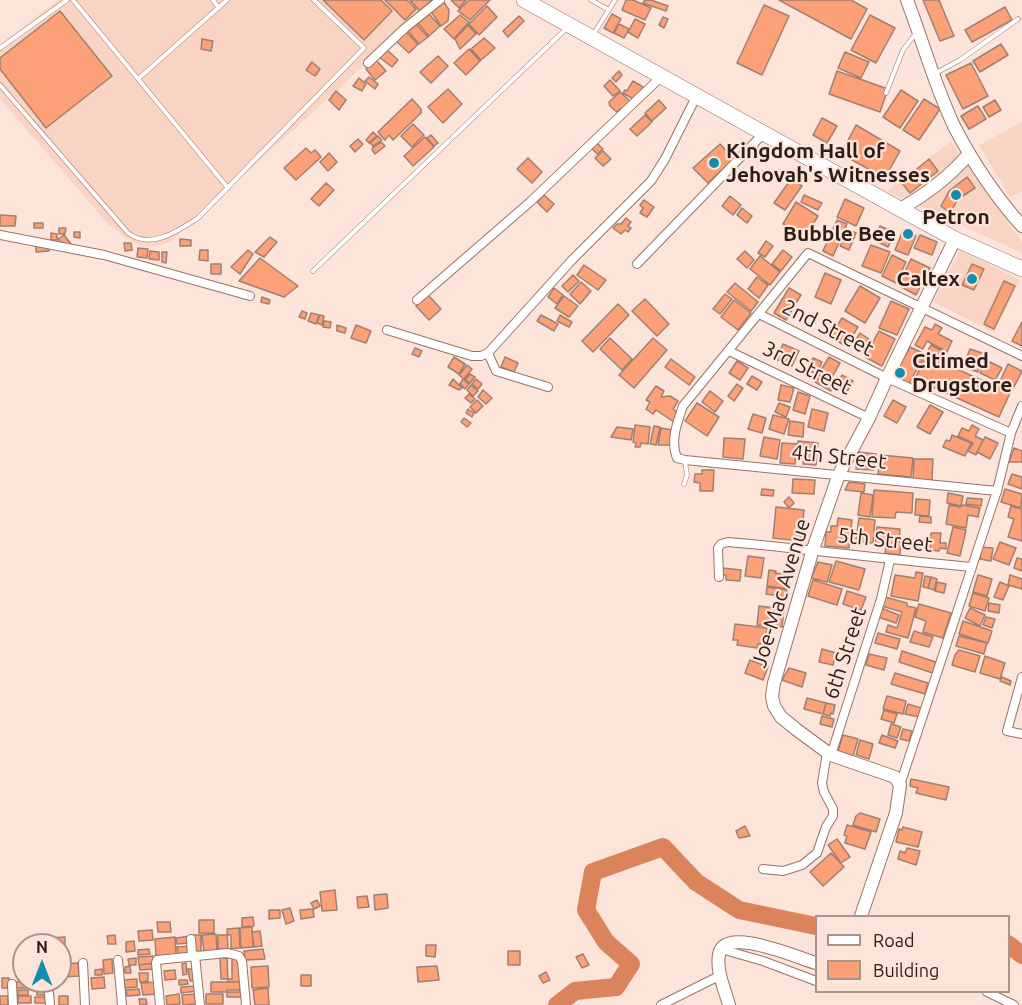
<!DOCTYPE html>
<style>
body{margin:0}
#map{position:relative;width:1022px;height:1005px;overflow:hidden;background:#fce4da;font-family:Ubuntu,sans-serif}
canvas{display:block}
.legend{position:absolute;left:815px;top:915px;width:195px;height:78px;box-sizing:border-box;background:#fce4da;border:2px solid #a8948c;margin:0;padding:8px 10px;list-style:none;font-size:18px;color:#2b1d17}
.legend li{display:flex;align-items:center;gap:12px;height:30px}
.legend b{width:30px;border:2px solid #a8948c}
.north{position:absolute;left:12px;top:933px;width:60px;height:60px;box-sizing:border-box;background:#fce4da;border:2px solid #a8948c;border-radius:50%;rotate:0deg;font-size:16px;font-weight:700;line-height:24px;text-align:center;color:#2b1d17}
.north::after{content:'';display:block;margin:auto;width:21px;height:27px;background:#148cae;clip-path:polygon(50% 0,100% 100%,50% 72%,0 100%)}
</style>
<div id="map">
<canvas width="1022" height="1005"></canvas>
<ul class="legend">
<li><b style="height:8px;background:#fff"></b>Road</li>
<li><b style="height:16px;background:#fca078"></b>Building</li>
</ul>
<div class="north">N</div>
</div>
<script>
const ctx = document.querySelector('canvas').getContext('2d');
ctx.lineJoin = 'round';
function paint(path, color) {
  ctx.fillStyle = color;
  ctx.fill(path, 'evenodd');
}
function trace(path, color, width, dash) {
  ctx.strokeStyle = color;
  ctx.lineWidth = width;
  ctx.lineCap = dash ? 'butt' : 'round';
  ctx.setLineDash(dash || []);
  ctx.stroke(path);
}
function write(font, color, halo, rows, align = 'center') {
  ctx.font = font + ' Ubuntu,sans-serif';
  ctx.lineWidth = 4.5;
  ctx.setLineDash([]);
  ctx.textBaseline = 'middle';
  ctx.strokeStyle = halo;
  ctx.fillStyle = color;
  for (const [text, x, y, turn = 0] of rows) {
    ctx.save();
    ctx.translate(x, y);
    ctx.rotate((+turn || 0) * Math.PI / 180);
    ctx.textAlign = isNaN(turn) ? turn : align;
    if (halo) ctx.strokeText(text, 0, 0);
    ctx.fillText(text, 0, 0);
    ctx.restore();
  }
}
paint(new Path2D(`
 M58,0H436L170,242L152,247L139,245L125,237L109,225L0,99V45Z
 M1022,122V191L1010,197L979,145Z
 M951,141L1022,242V253L887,191Z
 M960,250L1020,280L994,332L933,302Z`), '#f9d4c4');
trace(new Path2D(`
 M1008,944L1022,955
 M557,1005L575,991L616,987L631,964L606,942L586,910L593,872L663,847L696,882L739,910L816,926`), '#db835b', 18);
const building = new Path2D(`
 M323,0H381L392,11L364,40Z
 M385,0H407L416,9L405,20Z
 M410,0H432L420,11Z
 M451,0H466L459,8Z
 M469,0H490L470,20L458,11Z
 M626,0H633L651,8L645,20L622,10Z
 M645,0H651L668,6L666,11L643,3Z
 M779,0H851L867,9L851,39Z
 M923,0H939L954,36L940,41Z
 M443,1L449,10L448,21L441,26L430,10Z
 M764,5L789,16L762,75L737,63Z
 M487,6L497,17L479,35L469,24Z
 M1005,7L1012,20L972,42L965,30Z
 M60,11L112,76L46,128L0,69V58Z
 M428,13L440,26L429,36L417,22Z
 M612,14L621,19L613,33L604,28Z
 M460,15L469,22L454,39L444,29Z
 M870,15L895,28L876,63L851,50Z
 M519,16L524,21L508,37L503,31Z
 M663,17L668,19L664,28L659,25Z
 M635,19L645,24L638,38L628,32Z
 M415,23L428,37L419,44L407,30Z
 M619,24L629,29L624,38L614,33Z
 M468,25L476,34L460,49L455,39Z
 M405,31L418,44L409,53L395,40Z
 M484,38L495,48L481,60L471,49Z
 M202,39L213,41L211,51L201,49Z
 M1001,44L1008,55L980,72L973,61Z
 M386,49L398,60L392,67L379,57Z
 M469,49L480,61L466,75L454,63Z
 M845,52L869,62L861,78L838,68Z
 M438,56L448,66L431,83L420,72Z
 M376,60L386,71L375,80L366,69Z
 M312,62L320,69L315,76L306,70Z
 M971,63L988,96L963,109L946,75Z
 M619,71L622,75L616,82L612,78Z
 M837,71L888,89L880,112L829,94Z
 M369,77L378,84L375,89L365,81Z
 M359,78L366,84L362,91L353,86Z
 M610,80L620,91L613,96L604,86Z
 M633,81L643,87L635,100L623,93L625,90L627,91Z
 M448,89L462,104L443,123L428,107Z
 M901,90L918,101L900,128L883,117Z
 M336,91L346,100L339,110L329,100Z
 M620,92L632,103L625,110L620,109L617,112L610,106L609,102Z
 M412,99L421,109V113L393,140L389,135L385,140L378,132Z
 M924,99L940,109L919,140L903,130Z
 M659,100L666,108L652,121L645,113Z
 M995,100L1001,110L989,117L983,107Z
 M978,106L986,119L969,129L961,116Z
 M645,115L652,122L637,136L630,129Z
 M822,118L837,126L827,143L813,135Z
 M413,124L424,135L412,147L401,136Z
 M856,125L900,151L885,178L841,154Z
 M373,132L377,136L369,143L366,140Z
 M431,135L438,143L434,146L427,138Z
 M378,136L382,140L373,146L370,143Z
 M425,137L434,147L413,166L404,156Z
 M358,139L363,144L355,152L350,146Z
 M595,141L603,149L597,154L590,146Z
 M381,142L385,146L375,154L372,150L373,147Z
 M720,144L734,159L708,183L693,168Z
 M306,148L311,153L315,150L321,157L296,180L284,168Z
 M603,151L611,159L603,166L595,158Z
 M329,153L337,162L328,171L320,162Z
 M528,158L542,172L532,183L517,169Z
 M929,159L938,171L910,193L901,182Z
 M967,177L975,188L958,199L950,213L941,206L949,191Z
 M791,179L802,186L785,210L774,203Z
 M326,183L334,190L319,206L311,199Z
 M544,195L554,204L547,212L537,202Z
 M804,195L822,203L818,210L801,202Z
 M730,196L741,205L733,215L722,206Z
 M845,199L864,208L856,226L837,217Z
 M644,200L654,207L647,217L640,213L643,208L640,205Z
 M796,202L818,216L805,237L783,224Z
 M742,208L752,216L747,223L737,215Z
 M0,215L16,216L15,226H0Z
 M626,218L631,222L628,226L631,228L628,232L625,230L621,234L613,228L617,224H621Z
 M837,220L847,224L833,256L823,251Z
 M34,223H43V228H34Z
 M880,226L895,233L888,247L874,240Z
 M59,228H66L65,234H59Z
 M848,229L856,233L849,250L840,246Z
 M903,230L916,236L908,255L895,250Z
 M74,232H80V238L74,237Z
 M51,233L57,234V240H51Z
 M64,235L71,244L66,248L58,239Z
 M920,235L937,242L932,255L914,248Z
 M270,237L277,242L264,257L255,252Z
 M180,239L191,240V246H180Z
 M766,241L773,246L765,257L758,253Z
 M124,243H131L132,250L125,251Z
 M36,245H49V251L36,252Z
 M871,245L890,252L881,273L862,266Z
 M138,248L148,249L147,258L137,257Z
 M200,250H208V261L199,260Z
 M248,250L253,254L240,274L231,267Z
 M783,250L792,257L781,271L772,264Z
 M150,251L159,252V260L149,259Z
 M745,251L754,260L747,268L737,259Z
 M162,252H167L166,263L162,262Z
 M892,255L906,262L896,283L882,276Z
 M760,256L780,272L770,285L750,269Z
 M260,258L298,286L284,297L239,281Z
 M911,259L930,268L916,295L898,285Z
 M211,264H221V274H211Z
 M972,264L984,269L974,290L962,285Z
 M584,265L606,280L598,290L577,275Z
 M825,273L841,280L831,304L815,297Z
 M573,275L579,281L568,292L562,286Z
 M757,277L768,285L759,298L748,289Z
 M1004,281L1015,286L994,329L984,324Z
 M581,282L591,291L580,304L570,294Z
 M735,283L758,302L751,311L727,292Z
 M860,286L880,298L865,323L845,311Z
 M554,288L563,295L557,304L548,297Z
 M789,288L801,295L786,320L774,313Z
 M725,294L732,299L720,314L713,309Z
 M428,295L441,309L429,320L416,306Z
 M564,296L578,306L569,317L555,308Z
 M262,297L270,300L269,304L261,302Z
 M645,299L669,324L657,336L632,311Z
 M734,300L751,313L738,330L721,317Z
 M891,301L909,309L897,335L879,328Z
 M618,304L629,315L593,352L582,341Z
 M302,311L307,313L305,319L299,317Z
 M311,313L319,315L316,324L308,321Z
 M320,315L324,316L322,325L317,323Z
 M541,315L558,324L554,331L537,321Z
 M560,315L572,322L569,327L557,321Z
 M842,318L858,327L846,346L830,337Z
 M324,321L331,322L330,328L323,327Z
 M1022,322V346L1012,341Z
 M935,324L942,328L938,334L952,341L947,352L927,341L923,349L915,345L925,327L932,330Z
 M337,325L346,328L345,333L337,331Z
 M356,325L371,331L366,343L351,338Z
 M879,331L895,339L882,366L865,357Z
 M860,333L872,341L864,354L852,346Z
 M610,338L632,359L622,370L600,349Z
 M653,338L667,350L634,388L619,375Z
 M783,344L799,351L792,366L776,359Z
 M931,345L946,353L942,360L927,352Z
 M910,347L925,354L909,384L894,376Z
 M415,348L422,351L419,357L412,354Z
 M970,349L985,354L978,372L963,367Z
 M926,355L1010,393L999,417L915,379Z
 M454,357L465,364L459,374L448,367Z
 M505,357L518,363L514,372L501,367Z
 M829,357L840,363L829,382L818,375Z
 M813,358L822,362L817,374L808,370Z
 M671,359L695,377L689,385L665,367Z
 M986,360L1002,368L995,380L980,373Z
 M737,361L748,368L740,380L729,373Z
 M1008,364L1022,371L1014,387L1000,381Z
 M467,365L472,369L464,379L459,375Z
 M470,374L475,377L470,383L465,380Z
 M842,375L853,381L847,392L836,386Z
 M752,376L762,382L757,390L747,384Z
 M817,378L833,387L831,391L815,382Z
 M453,379L462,388L459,390L449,385Z
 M463,379L469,384L465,389L460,384Z
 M476,379L482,384L478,389L472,384Z
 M737,384L743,388L734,401L728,396Z
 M471,385L478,391L473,396L467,390Z
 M781,385L794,388L790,402L778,400Z
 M656,386L664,391L661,397L670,396L678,401L673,409L677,412L674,422L656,410L653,414L646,409L650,402L646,400Z
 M483,390L492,398L486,404L478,397Z
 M710,391L723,401L715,412L702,402Z
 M798,392L810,396L805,414L793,410Z
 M469,394L475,399L471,403L465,398Z
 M477,400L483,406L476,413L470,407Z
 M893,400L906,407L897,423L884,416Z
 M697,403L719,417L707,436L685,421Z
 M779,403L790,407L786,417L775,412Z
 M930,405L943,412L930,434L917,427Z
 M468,409L474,413L472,417L466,413Z
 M812,409L828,413L824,431L808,427Z
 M753,414L766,418L762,433L748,429Z
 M773,415L789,419L784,434L769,429Z
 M464,418L471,423L467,427L461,422Z
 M790,421L804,423L803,437L788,435Z
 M635,425L650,427L648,444L641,443L640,447H635L636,443L633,442Z
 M972,425L979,429L975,436L983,440L976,455L968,451L973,443L958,436L962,428L969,431Z
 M654,426L660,427L656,445L650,444Z
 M617,427L633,429L631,440L611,437Z
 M661,428L672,430L673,445H658Z
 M952,435L971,443L965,456L943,447L946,440L950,441Z
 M764,437L780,440L777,459L760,456Z
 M985,437L998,443L990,459L977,452Z
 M724,438L745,439L743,459L723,457Z
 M798,441L818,443L816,465L803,464L804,457L797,456Z
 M782,443L797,444L795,464L780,463Z
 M1014,448L1022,451V462H1009Z
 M858,452L876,454L874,470L856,469Z
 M880,455L913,458L911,477L878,474Z
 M914,459H933L932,480L913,479Z
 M702,470H714L713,491H700V483L694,482L695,474H702Z
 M1012,474L1022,477V489L1008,484Z
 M793,479L815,480L814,494L792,493Z
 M849,482L865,484L864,492L845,490Z
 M762,489L774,490L773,496L761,495Z
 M1005,489L1022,494L1021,508L1001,502Z
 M874,490L913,493L912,513L896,512L895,518L872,517Z
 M861,493L873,495L870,517L858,515Z
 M948,493L963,496L961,506L947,503Z
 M789,497L794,503L789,508L784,502Z
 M967,498L982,499L981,506L966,504Z
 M916,499L930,500L929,516L915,515Z
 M949,505L960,507L963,505L980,508L978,517L968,515L966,528L946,524Z
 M1011,506L1022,509V541L1008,537L1014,519L1008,517Z
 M776,507L804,510L801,541L773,538Z
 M920,516L931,517V523L919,522Z
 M838,518L852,520L849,548L825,546L826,532H831V526H837Z
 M859,518L875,520L873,543L861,542L862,539H856Z
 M877,527L900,529L899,542H901L900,555L885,553L886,547L875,546Z
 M953,527L966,530L960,556L947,553Z
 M931,533H941L940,543H946V549L940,548L939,551L930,550Z
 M1000,542L1016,548L1009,565L993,559Z
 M982,547L993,548L991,561L980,559Z
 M748,556L764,558L761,578L745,576Z
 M1017,558L1022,559V571L1014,568Z
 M836,561L865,569L859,590L829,582Z
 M818,562L832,565L827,582L811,578Z
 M723,568L741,570L740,581L726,580V575H722Z
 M769,570L776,571L775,573L790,575L788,589L767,586Z
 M916,572L923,573L918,601L891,596L895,575L915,578Z
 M978,575L992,579L987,596L973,592Z
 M1010,575L1022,579V589L1008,585Z
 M925,576L931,577L928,588L923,587Z
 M931,577L937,579L934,590L928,588Z
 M813,580L842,589L837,605L808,596Z
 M937,582L946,584L944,593L935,591Z
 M1000,582L1009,586L1003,600L994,597Z
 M767,587L787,590L786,597L766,594Z
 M847,591L866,597L861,610L843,604Z
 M973,593L989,598L985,611L969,606Z
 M885,597L907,603V606L916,608L908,638L886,632L888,625L897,628L902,612L882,606Z
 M989,603L1000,605L999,613L988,611Z
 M919,604L951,613L943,638L923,632L926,621L915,617Z
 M759,606L784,609L782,627L757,625Z
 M881,608L899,615L896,623L878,617Z
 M970,608L985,615L980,626L965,618Z
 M986,617L995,619L992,628L983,625Z
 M963,621L992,631L988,643L959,634Z
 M735,624L767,628L765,644H758L757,648L737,645L738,640H733Z
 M914,631L933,637L929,647L910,642Z
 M878,633L900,639L897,649L875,643Z
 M959,636L987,643L984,654L956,646Z
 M822,649L836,653L833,665L819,662Z
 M959,650L980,656L975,672L952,665L955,655Z
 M902,651L936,662L933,673L899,662Z
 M869,654L887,658L884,670L866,665Z
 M985,656L1005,663L1000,679L980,673Z
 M750,660L768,667L763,680L745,673Z
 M789,668L806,673L802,687L782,680Z
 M895,673L928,683L925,694L891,684Z
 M1002,677L1011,681L1010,685L1000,681Z
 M887,696L906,701L903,714L883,709Z
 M807,698L826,703L823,714L804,709Z
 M826,703L835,705L833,714L831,713L830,716L823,714Z
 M908,704L921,708L919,717L905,714Z
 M884,710L897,714L894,723L881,719Z
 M822,716L834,719L832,727L820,724Z
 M891,724L901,727L897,738L888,735Z
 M903,729L912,731L909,741L900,739Z
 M843,735L858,739L853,756L838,751Z
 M882,735L898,741L895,748L879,743Z
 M860,740L873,744L869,759L856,755Z
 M911,779L949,787L946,800L916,793L918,788L910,786Z
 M860,813L880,819L876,832L853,825L856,816Z
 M847,825L871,832L865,849L845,843L847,836L844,835Z
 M745,826L750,836L739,838L736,831Z
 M903,827L922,832L918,847L896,842L899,829L902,830Z
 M837,839L850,857L841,863L828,845Z
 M907,848L920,851L916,865L898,859L900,851L905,853Z
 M831,853L844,867L823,886L810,872Z
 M335,890L337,910L322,911L320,892Z
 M387,894L388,908L375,910L374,895Z
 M367,896L369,907L358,908L357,897Z
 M317,900L320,906L314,909L311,903Z
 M290,908L294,921L286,924L282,910Z
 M313,909L314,917L301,919L300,910Z
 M269,910H280V918L269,919Z
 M253,917L254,926L242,927V918Z
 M199,920H214V933H199Z
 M157,922H170L171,932H158Z
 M252,927L253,947L241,948L240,928Z
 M239,928L240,948L228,949L227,929Z
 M152,930L153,940L139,941L138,931Z
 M260,931L262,946L254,947L252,932Z
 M216,934L217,951L204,952L202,935Z
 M115,935L116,944H108L107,936Z
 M192,935H201V952H193Z
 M218,935H231V949H218Z
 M190,936V943L177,944L176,938Z
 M65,937V950H60V945H50V938Z
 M175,937L176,955L156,957L155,939Z
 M36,940H48V945H36Z
 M134,941L135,951L126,952V942Z
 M426,945H436L435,957L426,956Z
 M190,946V953L178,954L177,947Z
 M149,949L150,954L138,955V950Z
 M263,949L265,959L245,960L244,951Z
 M508,951H520V965H508Z
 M583,954L589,965L582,968L576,957Z
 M227,955L240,961V982H228Z
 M153,956L154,963L139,965L138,957Z
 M136,958V965H129L128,959Z
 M220,958H232V979H221Z
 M112,959L113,973L104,974L103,960Z
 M78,963L79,976L62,977L61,964Z
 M154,963V969L140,970L139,965Z
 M186,963L187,974L183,975L182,964Z
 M130,966L131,973H125V967Z
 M268,966L269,987L252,988L251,967Z
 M437,966L439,980L418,982L417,967Z
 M102,969V975H95V970Z
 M188,969H194L195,981H190Z
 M175,970L176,979L165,980L164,971Z
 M546,972L550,980L543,983L539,976Z
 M139,973H148V981L140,982Z
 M301,975H311V986H301Z
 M104,977L105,988L92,989L91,978Z
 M2,978H9V988H2Z
 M137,979V987L125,988L124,980Z
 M179,980H187L188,984L179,985Z
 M37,981H46L45,995H37Z
 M16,982H26V988H16Z
 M156,982L157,994L143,995L141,983Z
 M211,982H240V992H211Z
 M196,986L197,991L181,993V987Z
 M268,988L269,1005H255L253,990Z
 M139,989L140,995L127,996L126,990Z
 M18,990H28V995H17Z
 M227,990H242V997H227Z
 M179,994L180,1004L167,1005L166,996Z
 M195,994L196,1004L183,1005L182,995Z
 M206,994H223V1004H206Z
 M0,996H8V1005H0Z
 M18,996H31V1003H18Z
 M59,996H68V1005H59Z
 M35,997H47V1003H35Z
 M139,999H146L147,1004L140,1005Z`);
paint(building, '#fca078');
trace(building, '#a27f6f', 1.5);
const lane = new Path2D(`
 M73,0L228,188
 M213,0L219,8
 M591,0L609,10
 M593,35L615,0
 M0,48L67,0
 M934,74L960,60L1018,19
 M138,79L227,0
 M0,85L128,233C151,250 178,231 198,218L364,48L314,0
 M886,93L903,50L917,32
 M313,271L567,28
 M684,484L687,475L685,461`);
const street = new Path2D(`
 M368,63L405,28L440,0
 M0,235L104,255L250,296
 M637,264L765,132
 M417,300L530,202L662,76
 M759,314L887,378L1011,433
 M387,330L472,356H481L488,353L572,260L651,181L665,159L697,95
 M729,351L869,418
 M488,353L496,371L548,387
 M997,491L685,460L677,458C670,441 677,423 683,406L808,253L1022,356
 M719,577L718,548L721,544L728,542C809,549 890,560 972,567
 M1022,677L1007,731L1022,734
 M831,755L881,599L890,560
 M900,785L997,491L1011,433L1022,406
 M763,869L783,871L802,865L817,853L826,827L833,816V809L824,792L822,783L827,753
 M191,939L192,955H195L200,1005
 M721,949L763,961L816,981
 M118,960L122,1005
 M83,963L85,1005
 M48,981L50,1005
 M12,984L13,1005
 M987,992L1014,1005
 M160,1005L156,963L157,960L227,953L239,956L242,961L246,1005
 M661,1005L721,975`);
const secondary = new Path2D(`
 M861,916L896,813L900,785L895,777L831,755L797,730L781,717L774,706L772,696L774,683L813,549L839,474L869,418L887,378L955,239
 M729,1005C725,990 716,971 719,955C723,924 800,959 816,963`);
const primary = new Path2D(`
 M907,0C923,42 935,86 954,126C973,163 995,196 1022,226
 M900,209C927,194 949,177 969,154`);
const highway = new Path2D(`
 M524,0L900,209L955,239L1022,269`);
trace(lane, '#977465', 5);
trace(street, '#977465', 10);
trace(secondary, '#977465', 14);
trace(primary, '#977465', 14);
trace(highway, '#977465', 16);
trace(lane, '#fff', 4);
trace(street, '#fff', 8);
trace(secondary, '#fff', 12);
trace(primary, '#fff', 12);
trace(highway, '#fff', 15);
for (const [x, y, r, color] of [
 [714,163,6,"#148cae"],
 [956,195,6,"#148cae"],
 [908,234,6,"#148cae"],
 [972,279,6,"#148cae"],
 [900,373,6,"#148cae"]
]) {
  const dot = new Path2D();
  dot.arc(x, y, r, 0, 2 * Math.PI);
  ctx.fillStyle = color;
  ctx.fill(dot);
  trace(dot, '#fce4da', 2);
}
write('bold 21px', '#2b1d17', '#fce4da', [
 ["Kingdom Hall of",726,151],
 ["Jehovah's Witnesses",726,175],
 ["Petron",956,217,"center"],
 ["Bubble Bee",896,234,"right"],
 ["Caltex",960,279,"right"],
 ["Citimed",912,361],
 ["Drugstore",912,385]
], 'left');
write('21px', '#2b1d17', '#fce4da', [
 ["2nd Street",828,328,27],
 ["3rd Street",807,368,26],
 ["4th Street",839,457,6],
 ["5th Street",885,540,6],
 ["Joe-Mac Avenue",781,593,-73],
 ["6th Street",845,653,-72]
]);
</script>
